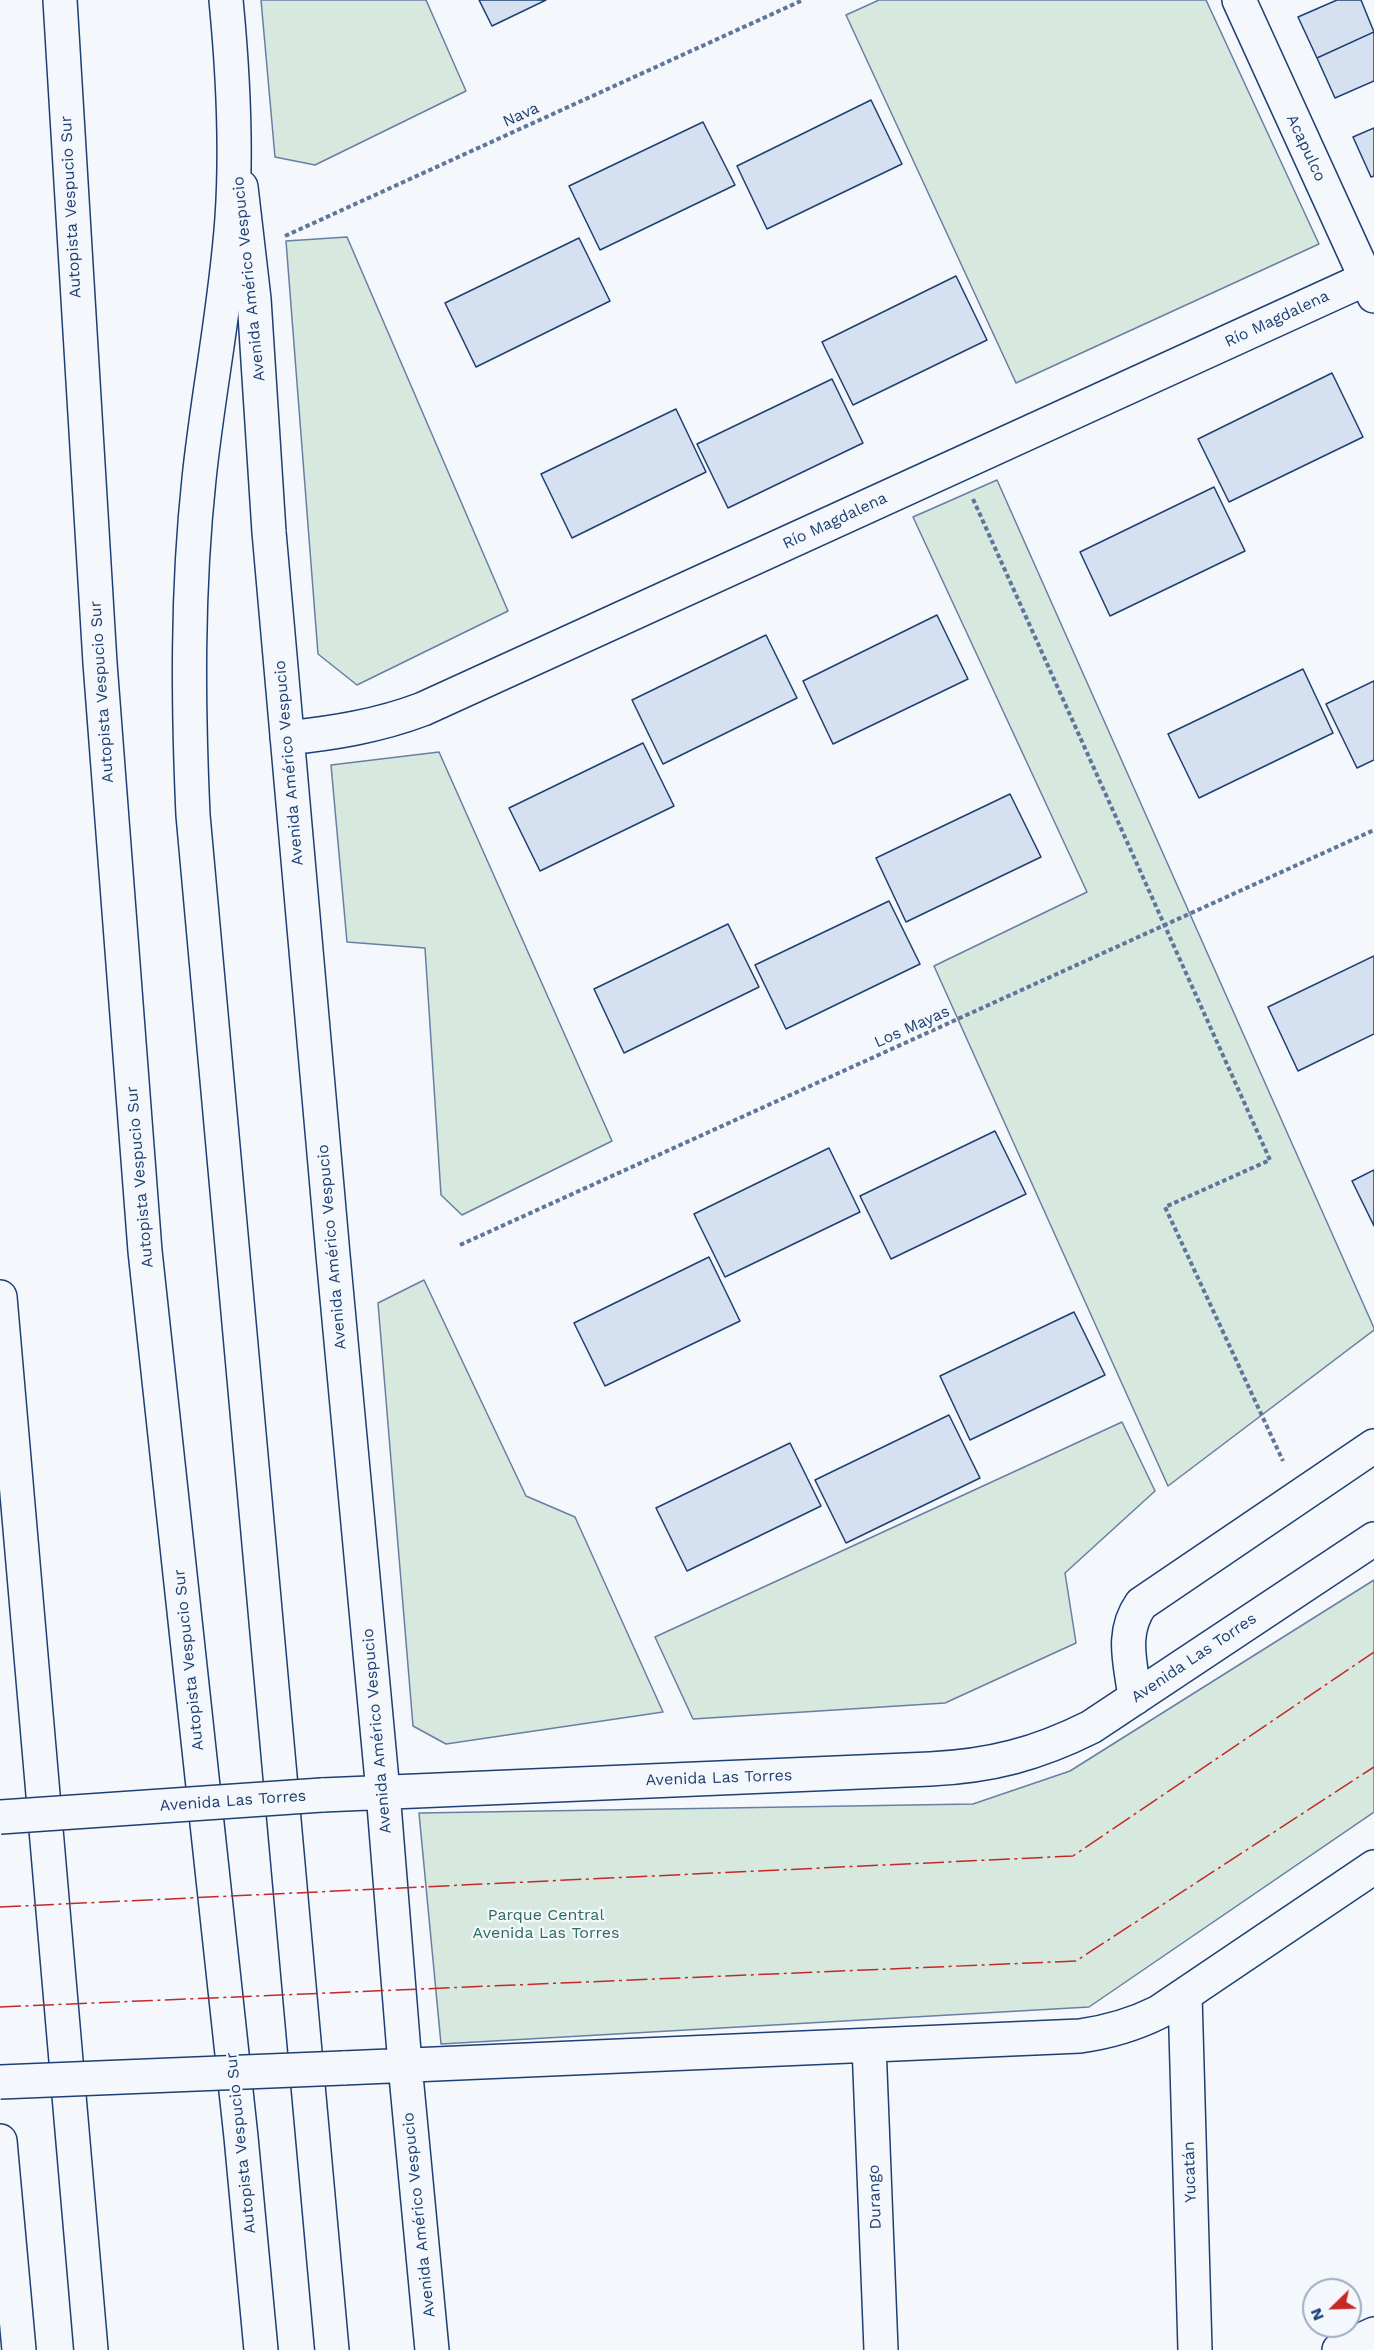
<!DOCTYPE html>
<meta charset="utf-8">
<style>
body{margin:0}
#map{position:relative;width:1374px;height:2350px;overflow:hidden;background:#f4f7fb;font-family:"Work Sans",sans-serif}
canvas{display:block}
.north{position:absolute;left:1302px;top:2278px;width:60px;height:60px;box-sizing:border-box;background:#f4f7fb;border:2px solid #9eadc5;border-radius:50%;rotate:247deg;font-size:16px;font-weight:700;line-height:24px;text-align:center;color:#1d3f73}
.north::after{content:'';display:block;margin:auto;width:21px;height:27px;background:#c62828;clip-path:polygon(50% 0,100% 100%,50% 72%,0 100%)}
</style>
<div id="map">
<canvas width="1374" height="2350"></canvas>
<div class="north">N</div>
</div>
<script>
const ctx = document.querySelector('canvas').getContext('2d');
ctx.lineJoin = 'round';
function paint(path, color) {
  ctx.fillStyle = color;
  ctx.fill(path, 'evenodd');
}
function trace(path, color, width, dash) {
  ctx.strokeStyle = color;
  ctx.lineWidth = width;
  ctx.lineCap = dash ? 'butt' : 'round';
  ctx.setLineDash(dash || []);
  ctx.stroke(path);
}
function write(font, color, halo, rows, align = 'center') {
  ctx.font = font + ' "Work Sans",sans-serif';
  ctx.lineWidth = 4.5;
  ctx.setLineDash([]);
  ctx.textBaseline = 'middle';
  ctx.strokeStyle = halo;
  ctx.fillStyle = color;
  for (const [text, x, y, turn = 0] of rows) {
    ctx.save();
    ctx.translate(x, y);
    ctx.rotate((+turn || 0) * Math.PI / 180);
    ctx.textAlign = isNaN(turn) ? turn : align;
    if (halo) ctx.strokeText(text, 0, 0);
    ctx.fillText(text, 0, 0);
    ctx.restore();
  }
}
const green = new Path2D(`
 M261,0H426L466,91L315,165L275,157Z
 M879,0H1206L1319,244L1016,383L846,15Z
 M347,237L508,611L357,685L318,654L286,241Z
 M997,480L1374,1328V1330L1168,1486L934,966L1087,892L913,517Z
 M439,752L612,1141L462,1215L441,1195L425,948L347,942L331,765Z
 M424,1280L526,1496L575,1517L663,1712L446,1744L413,1726L378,1303Z
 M1122,1422L1155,1491L1065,1573L1076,1643L945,1703L693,1719L655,1637Z
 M1374,1580V1812L1089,2007L441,2044L419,1813L973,1804L1070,1771Z`);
paint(green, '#d7e8df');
trace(green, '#687fa3', 1.5);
const building = new Path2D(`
 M479,0H546L492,26Z
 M1337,0H1361L1374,32L1317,58L1298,17Z
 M1374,32V81L1335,98L1317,58Z
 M871,100L902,164L767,229L737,166Z
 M703,122L735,185L600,250L569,186Z
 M1374,128V176L1371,177L1353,137Z
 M579,238L610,301L476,367L445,303Z
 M956,276L987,340L853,405L822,342Z
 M1332,373L1363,437L1229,502L1198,439Z
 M832,379L863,443L728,508L697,444Z
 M676,409L706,472L572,538L541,474Z
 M1214,487L1245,551L1110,616L1080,552Z
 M937,615L968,679L833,744L803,681Z
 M766,635L797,698L663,764L632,700Z
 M1303,669L1333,733L1199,798L1168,734Z
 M1374,681V760L1357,768L1326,704Z
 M643,743L674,806L540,871L509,808Z
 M1010,794L1041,857L906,922L876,858Z
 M889,901L920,964L786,1029L755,965Z
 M728,924L759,987L624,1053L594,989Z
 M1374,956V1034L1298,1071L1268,1007Z
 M995,1131L1026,1194L891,1259L860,1196Z
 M829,1148L860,1212L725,1277L694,1214Z
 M1374,1170V1226L1352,1181Z
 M709,1257L740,1321L605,1386L574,1323Z
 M1074,1312L1105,1375L970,1440L940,1376Z
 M949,1415L980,1478L846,1543L815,1480Z
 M790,1443L821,1506L687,1571L656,1508Z`);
paint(building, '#d5e0f0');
trace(building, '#1d3f73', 1.5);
const minor = new Path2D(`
 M1239,0L1374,296
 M241,187L254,299L269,532L333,1255L383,1792L405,2065L432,2350
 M287,738C334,733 378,726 423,709L1374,275
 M1135,1698C1131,1664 1120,1634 1141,1604L1374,1446
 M322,1795L930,1769C991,1766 1037,1754 1091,1727L1374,1539
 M1185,1995L1195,2350
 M869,2045L881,2350
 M343,2068L1080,2036C1108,2032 1133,2025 1159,2012L1374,1867
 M1339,2350L1374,2334`);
const major = new Path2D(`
 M226,0C233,72 237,145 232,218C226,306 208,392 199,479C187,591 188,703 193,815L332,2350
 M0,2141L19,2350`);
const highway = new Path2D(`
 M60,0L100,663L145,1251L241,2137L261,2350
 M0,1297L91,2350`);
trace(minor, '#1d3f73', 36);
trace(major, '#1d3f73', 36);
trace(highway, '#1d3f73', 36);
trace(new Path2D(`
 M285,236L803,0
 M973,499L1270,1160L1165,1207L1283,1461
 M460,1245L1374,830`), '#5e769c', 4, [4.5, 3]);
trace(minor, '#f4f7fb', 33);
trace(major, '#f4f7fb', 33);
trace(highway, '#f4f7fb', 33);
const minorBridge = new Path2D(`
 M0,1817L322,1795
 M0,2082L343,2068`);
trace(minorBridge, '#1d3f73', 36, []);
trace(minorBridge, '#f4f7fb', 33);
trace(new Path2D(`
 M0,1907L1073,1856L1374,1652
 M0,2007L1076,1961L1374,1767`), '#c62828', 1.5, [21, 4.5, 3, 4.5]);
write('16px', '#1d3f73', '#f4f7fb', [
 ["Nava",521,115,-24],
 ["Acapulco",1306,148,65],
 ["Autopista Vespucio Sur",71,207,-93],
 ["Avenida Américo Vespucio",249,279,-96],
 ["Río Magdalena",1277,319,-25],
 ["Río Magdalena",835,521,-25],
 ["Autopista Vespucio Sur",102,692,-94],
 ["Avenida Américo Vespucio",289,763,-95],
 ["Los Mayas",912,1027,-24],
 ["Autopista Vespucio Sur",140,1177,-95],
 ["Avenida Américo Vespucio",332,1247,-95],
 ["Avenida Las Torres",1194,1658,-34],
 ["Autopista Vespucio Sur",189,1660,-96],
 ["Avenida Américo Vespucio",377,1731,-95],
 ["Avenida Las Torres",719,1778,-2],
 ["Avenida Las Torres",233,1801,-4],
 ["Autopista Vespucio Sur",241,2143,-96],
 ["Yucatán",1190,2172,-92],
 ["Durango",875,2197,-92],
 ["Avenida Américo Vespucio",419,2215,-96]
]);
write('16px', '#2c6c60', '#f4f7fb', [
 ["Parque Central",546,1915],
 ["Avenida Las Torres",546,1933]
]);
</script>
